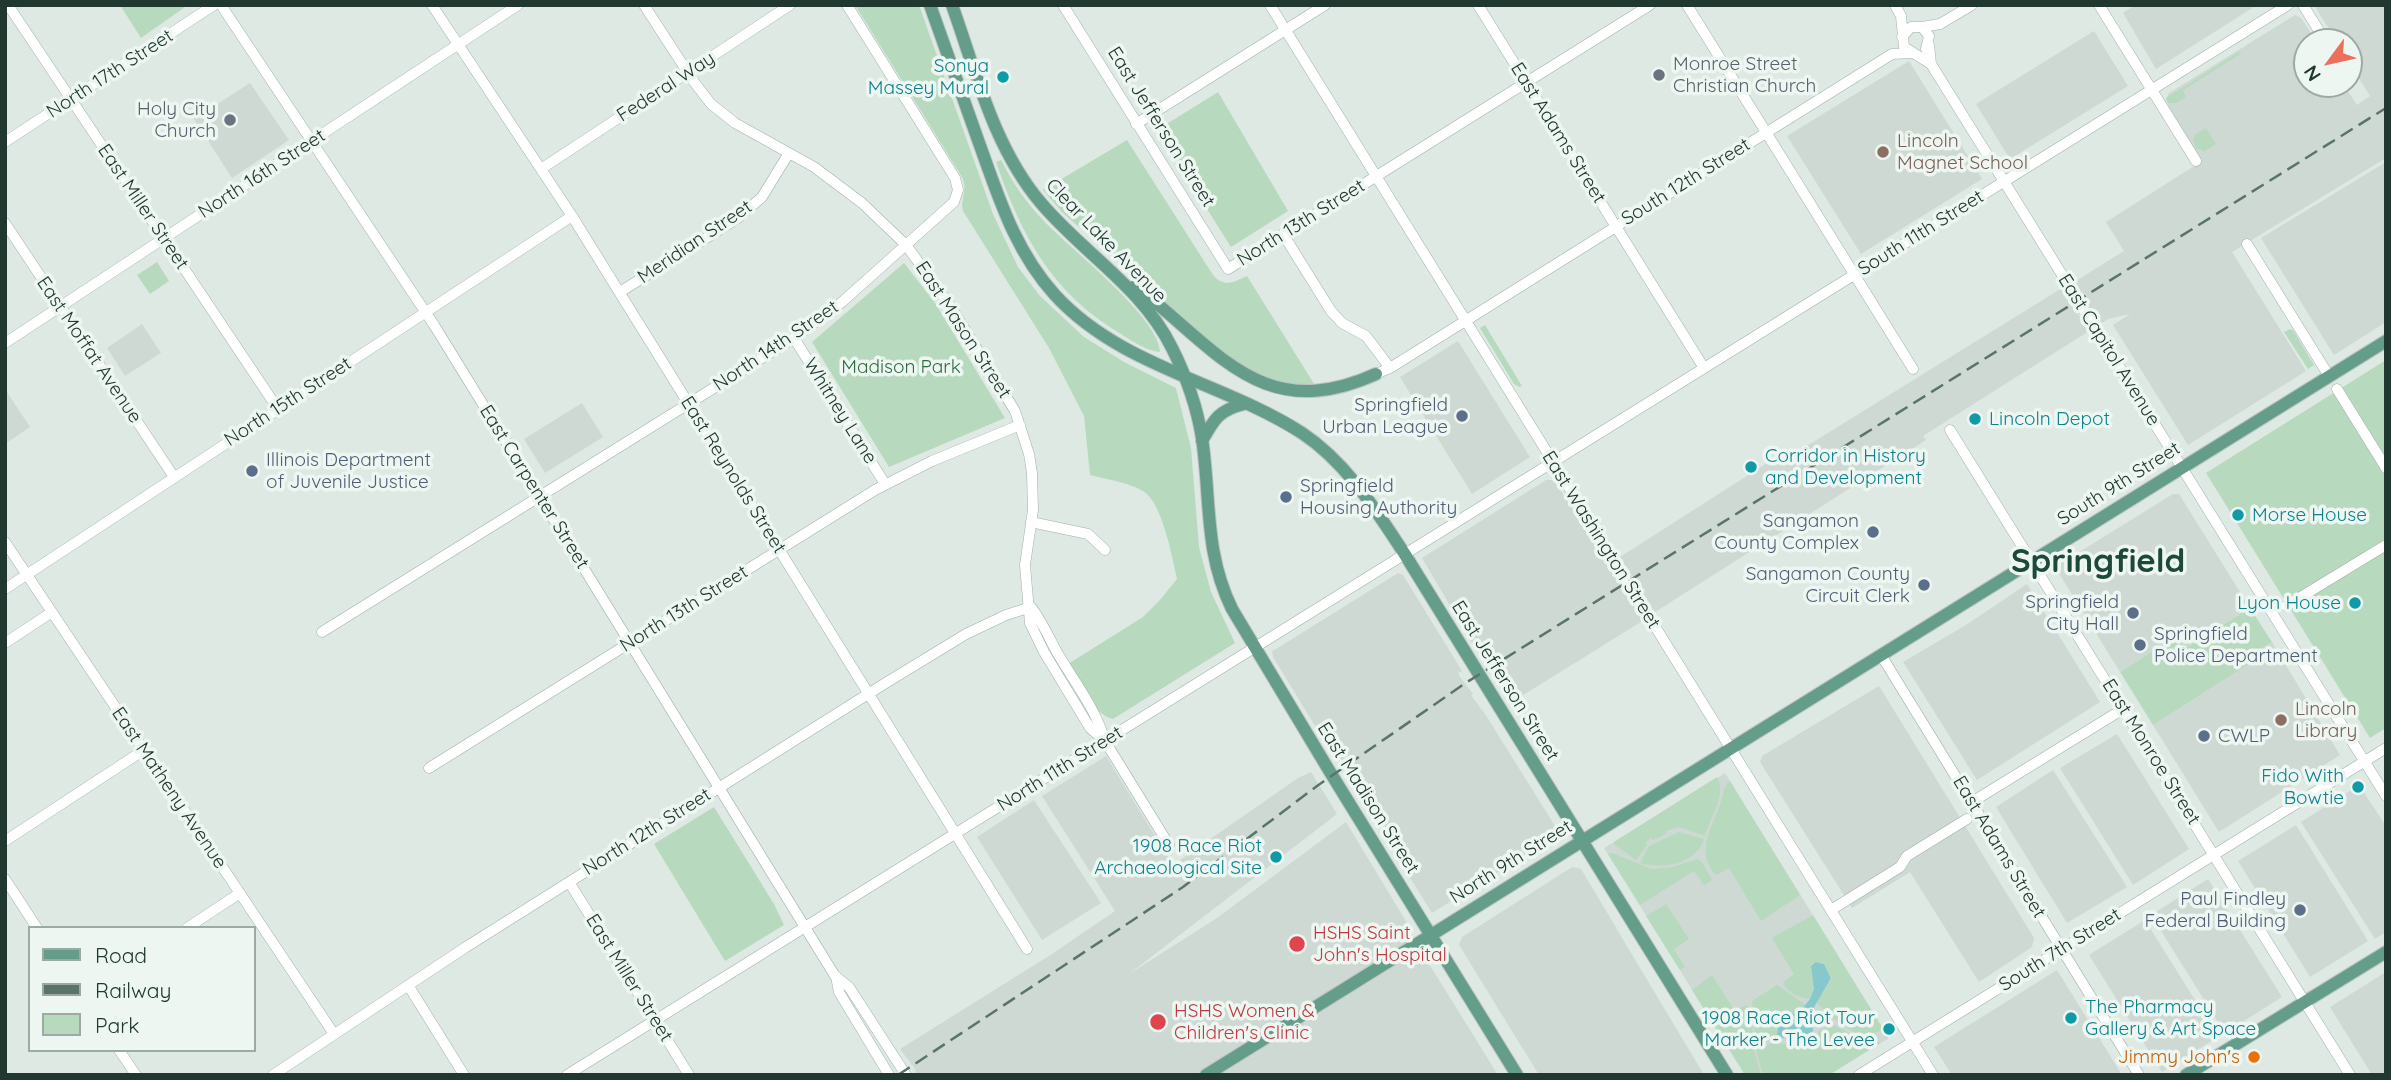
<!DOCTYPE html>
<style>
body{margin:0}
#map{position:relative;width:2391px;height:1080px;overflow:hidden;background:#dee9e3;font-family:Quicksand,sans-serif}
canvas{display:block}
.frame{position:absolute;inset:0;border:7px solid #203830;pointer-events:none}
.legend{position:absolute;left:28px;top:926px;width:228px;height:126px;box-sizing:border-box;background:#eef6f2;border:2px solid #9caaa4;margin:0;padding:9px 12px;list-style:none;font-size:21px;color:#203830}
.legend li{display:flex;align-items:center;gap:14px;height:35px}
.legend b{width:35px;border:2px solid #9caaa4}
.north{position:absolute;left:2293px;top:28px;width:70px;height:70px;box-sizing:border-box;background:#eef6f2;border:2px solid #9caaa4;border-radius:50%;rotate:237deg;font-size:19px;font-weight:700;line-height:28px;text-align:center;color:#203830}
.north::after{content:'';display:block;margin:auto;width:24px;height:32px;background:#ec7059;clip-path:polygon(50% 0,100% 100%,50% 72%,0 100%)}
</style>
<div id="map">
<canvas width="2391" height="1080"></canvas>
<div class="frame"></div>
<ul class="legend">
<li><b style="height:9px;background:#649d8a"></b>Road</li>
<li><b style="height:9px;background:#5a746b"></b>Railway</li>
<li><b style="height:19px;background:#b7dabe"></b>Park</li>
</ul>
<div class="north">N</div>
</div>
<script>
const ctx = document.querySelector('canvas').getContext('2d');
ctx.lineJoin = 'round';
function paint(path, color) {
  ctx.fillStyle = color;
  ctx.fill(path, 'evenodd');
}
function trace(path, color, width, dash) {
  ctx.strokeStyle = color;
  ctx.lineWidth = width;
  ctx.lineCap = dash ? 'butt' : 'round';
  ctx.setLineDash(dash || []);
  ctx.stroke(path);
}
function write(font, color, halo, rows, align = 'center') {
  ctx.font = font + ' Quicksand,sans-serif';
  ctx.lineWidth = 7;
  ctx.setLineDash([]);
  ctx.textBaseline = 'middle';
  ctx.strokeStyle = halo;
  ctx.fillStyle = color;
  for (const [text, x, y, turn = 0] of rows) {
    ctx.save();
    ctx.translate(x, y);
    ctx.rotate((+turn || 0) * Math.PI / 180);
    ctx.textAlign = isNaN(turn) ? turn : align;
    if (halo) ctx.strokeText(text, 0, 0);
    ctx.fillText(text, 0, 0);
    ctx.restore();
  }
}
paint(new Path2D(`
 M2135,5H2257L2156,69L2123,13Z
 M2314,5H2386V158L2232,252L2306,371L2188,445L2113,325L2130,314L2108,319L2100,324L2074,282L2124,251L2106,222L2202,161L2169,107L2166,99L2169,93L2295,15L2301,18L2317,42H2307V84H2343L2357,105L2370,96L2349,62V42H2337Z
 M2094,31L2128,86L2010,159L1976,104Z
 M1909,61L1982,179L1861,254L1787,136Z
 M250,83L289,140L232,178L194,119Z
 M2386,162V322L2334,355L2261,238Z
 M2062,288L2089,331L1923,436L1926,440L1655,612L1620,557L1778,456L1802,449Z
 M142,324L161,353L125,376L107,348Z
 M1458,341L1530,457L1472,494L1400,377Z
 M5,389L30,427L5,444Z
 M582,403L603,437L545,473L524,439Z
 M1546,480H1552L1556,483L1644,620L1512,702L1486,656L1481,658L1422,558Z
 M2173,494H2179L2250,608L2188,647L2181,646L2175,637L2120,672L2055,567Z
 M1398,573L1403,575L1462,671L1458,673L1460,677L1473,694L1471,695L1485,714L1560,834L1432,913L1358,794L1362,791L1353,777L1350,778L1339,755L1337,756L1333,751L1331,752L1273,657L1272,651L1276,649Z
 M2027,584L2100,702L1977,780L1903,662L1966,625Z
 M2272,642L2340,755L2219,832L2153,725L2254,661L2262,648Z
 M1879,686L2034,938L2032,947L1979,982L1910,872L1852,908L1760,762L1762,756Z
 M2117,734L2189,849L2133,885L2060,768Z
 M1106,756L1173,865L1298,778L1311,772L1337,814L1129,974L1217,918L1346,822L1410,928L1408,930L1498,1075H917L915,1069L900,1049L1052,954L1115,911L1042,796Z
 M2053,770L2127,887L2067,923L1996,807Z
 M1725,773L1889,1038L1829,1075H1745L1604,848Z
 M2359,785L2386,826V932L2375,939L2301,822Z
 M1034,800L1101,903L1042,940L977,837Z
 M2296,825L2368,941L2310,977L2238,861Z
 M1572,867L1581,869L1704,1075H1539L1459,945L1462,937Z
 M2208,879L2282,997L2225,1033L2151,915Z
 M2145,920L2218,1037L2162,1072L2089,955Z
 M2057,970L2122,1075H1952L1934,1047Z
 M2386,972V1075H2372L2330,1007Z`), '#cdd9d2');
paint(new Path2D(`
 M120,5H188L141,38Z
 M855,5H919L993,214L1018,267L1040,296L1084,337L1124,362L1176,388L1191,448L1199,547L1211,592L1235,643L1113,719C1092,714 1079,681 1068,664L1143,617L1159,601L1177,579C1172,556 1164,513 1148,495C1138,484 1105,479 1090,475L1084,416L1049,348L963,211C960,199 968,190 962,177Z
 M2239,52L2240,54L2183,90L2186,97L2176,103H2168L2166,98Z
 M1218,92L1288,211L1231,247L1157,130Z
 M2206,128L2216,144L2203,152L2201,149H2196L2193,140L2195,135Z
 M1127,140L1213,275C1224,288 1234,282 1247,276L1316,387H1304L1255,376L1208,341L1062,212L1043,190Z
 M1001,160C1013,183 1026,203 1044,221C1069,248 1160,318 1160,352C1147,351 1132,341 1121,334C1052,294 1021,235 996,162Z
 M157,262L169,281L150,294L137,275Z
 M904,263L935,303L1005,418L889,467L812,342Z
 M1485,325L1522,386L1519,387L1514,384L1480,328Z
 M2290,329L2293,330L2314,365L2308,369L2284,332Z
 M2386,360V728L2370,738L2206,473Z
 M2250,608L2272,642L2262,648L2254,661L2153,725L2120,672L2175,637L2181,646L2188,647Z
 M1717,777C1727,796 1710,817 1705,836L1679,827L1666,831V834L1653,840L1651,838L1645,843L1647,845L1636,860L1615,845L1614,842Z
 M1730,781L1800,895L1761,921L1729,868L1716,875C1694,852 1713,826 1721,801C1724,793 1723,787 1730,781Z
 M714,807L774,904L784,925L725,961L654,844Z
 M1679,832L1704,839C1696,864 1662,870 1640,863L1649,846Z
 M1612,853L1652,869L1673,867L1697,859L1702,862L1712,880L1704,885L1694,871L1640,905L1608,854Z
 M1666,904L1689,939L1674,949L1685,967L1680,970L1646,916Z
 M1813,915L1883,1029C1853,1045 1836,1017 1816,1003L1832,978L1825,966L1820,962L1811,964L1814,989L1810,999C1799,998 1786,992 1783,982L1794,974L1772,938Z
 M1712,975L1735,1011L1746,1005L1751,1009L1754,1050L1761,1075H1745L1692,990Z
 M1777,985L1806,1005L1796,1013L1781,1019L1777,1034L1780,1039L1771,1040L1756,1046L1752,1001Z
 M1831,1024L1851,1034L1874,1038L1880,1043L1829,1075H1763L1756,1050L1775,1042L1800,1047L1810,1043L1819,1031Z`), '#b7dabe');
paint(new Path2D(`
 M1816,962L1824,964L1831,978L1813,1009V1031L1803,1039L1781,1038L1777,1034L1780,1020L1802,1009L1810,999L1814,989L1811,966Z`), '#87c8cd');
const minor = new Path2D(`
 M8,5L278,409
 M221,5L434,325L835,976L849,987L906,1075
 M432,5L572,216L1027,949
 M644,5L694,82L711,104L735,123L814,167L862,203L906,245L951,307L1015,411L1029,454L1032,473L1033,510L1025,565L1030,623L1044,652L1090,728L1105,741
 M1063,5L1228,269L1650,5
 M1270,5L1933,1075
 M1478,5L1704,368
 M1687,5L1913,369
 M1895,5L1901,16L1904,47L1931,64
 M2099,5L2196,161
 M2303,5L2326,42
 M1922,27L1940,24L1972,5
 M1902,37L1911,27H1922L1929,36L1926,49
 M1929,45L1931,64L2386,796
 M1136,124L1325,5
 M5,142L214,5
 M541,169L790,5
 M5,223L174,477
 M1283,234L1331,311L1342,323L1366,336L1390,368
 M2247,244L2329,376
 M620,292L738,218L762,197L789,153
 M794,338L885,484
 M5,343L518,5
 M1376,374L1390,368L1892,54L1911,53
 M2337,389L2386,468
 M1950,430L2350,1075
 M1031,522L1088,534L1105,550
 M5,542L334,1034
 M5,589L572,216
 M2286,606L2386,545
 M1031,607C1042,621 1049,638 1058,654C1075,683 1096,709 1105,741L1169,845
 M322,632L794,338L842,302L954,202L958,190L955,178L847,5
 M5,643L52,612
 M1881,655L2139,1075
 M429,768L875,490L932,461L1020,425
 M1972,802L2123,709
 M5,841L144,750
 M5,879L37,928
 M569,882L689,1075
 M1831,910L1900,867L1907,856L1967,819
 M187,928L240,893
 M836,976L839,992L889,1075
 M408,985L464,1075
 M119,1050L136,1075
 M273,1075L466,947L884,684L966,634L1006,615L1031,607
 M567,1075L2288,5
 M1859,1075L2386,748`);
const major = new Path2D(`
 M930,5C946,50 962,95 978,140C998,195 1014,250 1055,295C1121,367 1223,382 1302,433C1347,463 1375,509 1404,553L1727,1075
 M952,5C976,72 994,148 1041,203C1083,253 1142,287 1172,348C1186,376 1197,407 1202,438C1211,499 1204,552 1232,609L1330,772L1517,1075
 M1135,286C1217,348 1261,426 1376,374
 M1202,441C1214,419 1219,410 1244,404
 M1206,1075L2386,341
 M2186,1075L2386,952`);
trace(minor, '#a1b0aa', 11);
trace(major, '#bcc3c1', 14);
trace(minor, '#fff', 10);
trace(major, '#649d8a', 12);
trace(new Path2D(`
 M898,1075L1183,887L1317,786L1464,684L2386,108`), '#5a746b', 2.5, [14, 7]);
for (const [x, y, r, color] of [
 [1659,75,7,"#6b7280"],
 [1003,77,7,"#0f9aa8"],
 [230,120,7,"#6b7280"],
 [1883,152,7,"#8d6e63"],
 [1462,416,7,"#5c6f8a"],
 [1975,419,7,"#0f9aa8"],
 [1751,467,7,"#0f9aa8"],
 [252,471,7,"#5c6f8a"],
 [1286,497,7,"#5c6f8a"],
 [2238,515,7,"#0f9aa8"],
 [1873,532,7,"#5c6f8a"],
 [1924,585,7,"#5c6f8a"],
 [2355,603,7,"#0f9aa8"],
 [2133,613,7,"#5c6f8a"],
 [2140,645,7,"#5c6f8a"],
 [2281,720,7,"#8d6e63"],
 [2204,736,7,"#5c6f8a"],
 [2358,787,7,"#0f9aa8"],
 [1276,857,7,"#0f9aa8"],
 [2300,910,7,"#5c6f8a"],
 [1297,944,9,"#e0444e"],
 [2071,1018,7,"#0f9aa8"],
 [1158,1022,9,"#e0444e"],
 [1889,1029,7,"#0f9aa8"],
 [2254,1057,7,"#e8710a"]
]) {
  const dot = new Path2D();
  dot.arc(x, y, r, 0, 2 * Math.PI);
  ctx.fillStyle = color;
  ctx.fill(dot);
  trace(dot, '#eef6f2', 2.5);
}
write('19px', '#5b616d', '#eef6f2', [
 ["Monroe Street",1673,64],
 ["Christian Church",1673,86],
 ["Holy City",216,109,"right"],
 ["Church",216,131,"right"]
], 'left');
write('19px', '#0d838f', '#eef6f2', [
 ["Sonya",989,66],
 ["Massey Mural",989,88],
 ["Lincoln Depot",1989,419,"left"],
 ["Corridor in History",1765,456,"left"],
 ["and Development",1765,478,"left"],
 ["Morse House",2252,515,"left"],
 ["Lyon House",2341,603],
 ["Fido With",2344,776],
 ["Bowtie",2344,798],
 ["1908 Race Riot",1262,846],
 ["Archaeological Site",1262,868],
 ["The Pharmacy",2085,1007,"left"],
 ["Gallery & Art Space",2085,1029,"left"],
 ["1908 Race Riot Tour",1875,1018],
 ["Marker - The Levee",1875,1040]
], 'right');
write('19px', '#203830', '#eef6f2', [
 ["North 17th Street",110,74,-33],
 ["Federal Way",666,87,-33],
 ["East Jefferson Street",1161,127,58],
 ["East Adams Street",1558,133,58],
 ["North 16th Street",262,174,-33],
 ["South 12th Street",1686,182,-32],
 ["East Miller Street",143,207,56],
 ["North 13th Street",1301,223,-32],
 ["South 11th Street",1921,233,-32],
 ["Clear Lake Avenue",1106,241,46],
 ["Meridian Street",695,242,-34],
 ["East Mason Street",963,330,57],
 ["North 14th Street",776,346,-34],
 ["East Moffat Avenue",89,350,56],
 ["East Capitol Avenue",2109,350,58],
 ["North 15th Street",288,402,-33],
 ["Whitney Lane",840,411,58],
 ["East Reynolds Street",733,475,58],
 ["South 9th Street",2119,484,-32],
 ["East Carpenter Street",534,487,58],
 ["East Washington Street",1601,540,58],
 ["North 13th Street",684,609,-32],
 ["East Jefferson Street",1505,681,58],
 ["East Monroe Street",2151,752,58],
 ["North 11th Street",1060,769,-32],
 ["East Matheny Avenue",169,788,56],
 ["East Madison Street",1368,798,58],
 ["North 12th Street",647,832,-32],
 ["East Adams Street",1999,847,59],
 ["North 9th Street",1511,862,-32],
 ["South 7th Street",2060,950,-32],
 ["East Miller Street",629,978,58]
]);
write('19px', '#785e54', '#eef6f2', [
 ["Lincoln",1897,141],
 ["Magnet School",1897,163],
 ["Lincoln",2295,709],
 ["Library",2295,731]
], 'left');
write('19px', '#2c6d40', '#eef6f2', [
 ["Madison Park",901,367]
]);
write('19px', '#4e5e75', '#eef6f2', [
 ["Springfield",1448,405],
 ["Urban League",1448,427],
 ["Illinois Department",266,460,"left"],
 ["of Juvenile Justice",266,482,"left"],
 ["Springfield",1300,486,"left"],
 ["Housing Authority",1300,508,"left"],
 ["Sangamon",1859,521],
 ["County Complex",1859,543],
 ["Sangamon County",1910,574],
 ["Circuit Clerk",1910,596],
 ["Springfield",2119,602],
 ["City Hall",2119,624],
 ["Springfield",2154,634,"left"],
 ["Police Department",2154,656,"left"],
 ["CWLP",2218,736,"left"],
 ["Paul Findley",2286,899],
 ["Federal Building",2286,921]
], 'right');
write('19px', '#be3a42', '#eef6f2', [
 ["HSHS Saint",1313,933],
 ["John's Hospital",1313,955],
 ["HSHS Women &",1174,1011],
 ["Children's Clinic",1174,1033]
], 'left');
write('19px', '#c56008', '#eef6f2', [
 ["Jimmy John's",2240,1057]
], 'right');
write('bold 33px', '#1d493b', '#eef6f2', [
 ["Springfield",2098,562]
]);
</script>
